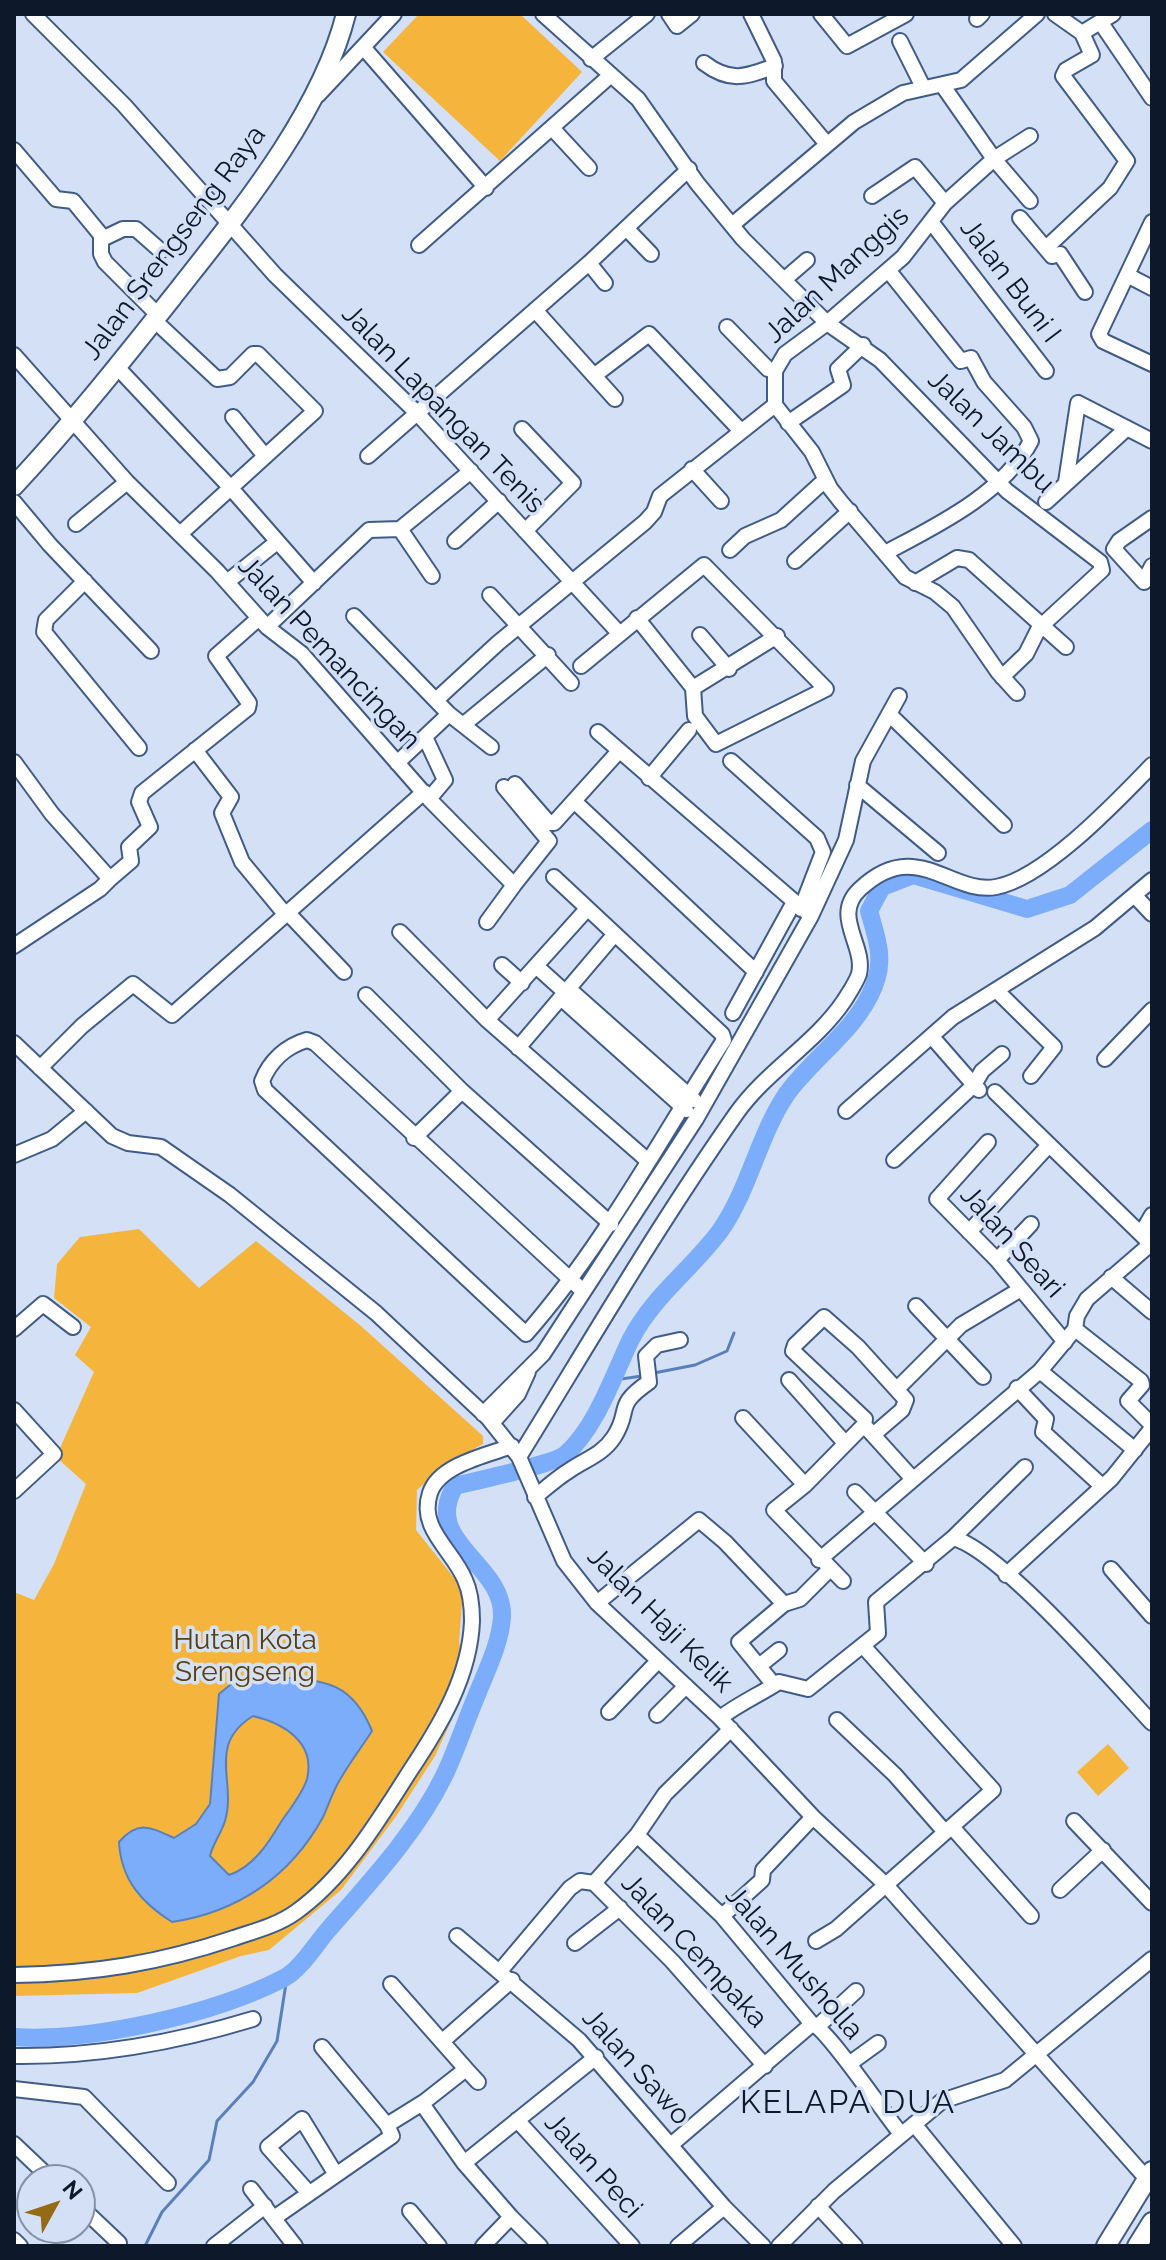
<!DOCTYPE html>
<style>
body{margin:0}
#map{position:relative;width:1166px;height:2260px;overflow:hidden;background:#d3e0f5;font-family:Raleway,sans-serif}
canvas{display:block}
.frame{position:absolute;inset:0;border:16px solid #0d182a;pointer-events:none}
.north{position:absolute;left:16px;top:2164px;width:80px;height:80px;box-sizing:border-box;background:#d3e0f5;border:2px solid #8490a4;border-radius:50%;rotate:50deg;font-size:22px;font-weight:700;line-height:32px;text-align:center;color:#0d182a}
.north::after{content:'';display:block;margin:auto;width:28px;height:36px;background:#946a15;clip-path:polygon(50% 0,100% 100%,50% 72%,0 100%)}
</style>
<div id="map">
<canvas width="1166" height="2260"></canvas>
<div class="frame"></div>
<div class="north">N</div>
</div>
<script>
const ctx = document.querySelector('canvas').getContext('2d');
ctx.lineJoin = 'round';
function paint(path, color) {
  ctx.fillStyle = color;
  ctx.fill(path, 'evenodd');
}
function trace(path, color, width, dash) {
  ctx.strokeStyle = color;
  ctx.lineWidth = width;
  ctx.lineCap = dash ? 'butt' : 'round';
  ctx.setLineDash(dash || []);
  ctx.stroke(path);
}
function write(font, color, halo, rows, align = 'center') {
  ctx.font = font + ' Raleway,sans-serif';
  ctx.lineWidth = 7;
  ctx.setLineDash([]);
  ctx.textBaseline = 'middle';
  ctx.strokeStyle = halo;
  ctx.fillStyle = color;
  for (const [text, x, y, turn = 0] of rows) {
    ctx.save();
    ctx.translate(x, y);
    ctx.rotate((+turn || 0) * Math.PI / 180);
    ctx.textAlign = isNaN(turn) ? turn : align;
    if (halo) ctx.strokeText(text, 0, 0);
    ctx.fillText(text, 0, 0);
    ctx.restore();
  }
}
paint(new Path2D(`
 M419,14H520L582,72L500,161L383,52Z
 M139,1229L199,1288L256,1241L361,1326L483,1436V1444L448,1463L417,1490L416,1530L463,1589L459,1643L470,1669L462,1697L435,1756L397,1815L341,1890L269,1950L241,1956L137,1993L14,1996V1592L34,1600L54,1564L86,1484L56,1457L94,1372L75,1355L91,1327L54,1298L57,1264L80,1237Z
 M1108,1744L1129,1768L1098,1796L1077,1772Z`), '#f5b53d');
const water = new Path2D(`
 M266,1676C319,1681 350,1677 372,1731C361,1748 348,1765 338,1783C332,1794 328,1806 323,1817C291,1876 238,1912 172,1922C142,1903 121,1880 119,1842C138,1820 150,1827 174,1838L196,1824L210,1804L219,1694L235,1681ZM253,1716C283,1723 316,1742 307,1779C303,1793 289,1810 281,1822C268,1844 253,1867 229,1875L210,1856C213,1843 221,1834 225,1821C237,1782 206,1745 253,1716Z`);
paint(water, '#7badfb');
trace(water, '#5a80bc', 2);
trace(new Path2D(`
 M654,1373L695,1365L727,1351L734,1333
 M614,1380L642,1376
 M145,2246L162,2212L209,2160L217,2121L253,2082L277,2041L287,1977`), '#5a80bc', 3);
trace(new Path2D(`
 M14,2037C91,2042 215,2014 284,1978C300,1970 316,1944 328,1930C370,1882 416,1833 444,1776C456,1751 465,1723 476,1697C486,1671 500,1645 502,1617C505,1564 421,1542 455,1486C475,1481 555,1464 566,1454C597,1426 614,1374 631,1339C653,1296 692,1269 720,1231C749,1190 758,1137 786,1095C812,1058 857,1030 874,986C885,959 877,939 869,911L882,887L913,875L1027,909L1070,895L1152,830`), '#7badfb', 18);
const minor = new Path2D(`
 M33,14L124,105L275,275L417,413L618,632
 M543,14L638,99L697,183L743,239L827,323L880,360L1007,491L1100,562L1102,570L1039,628L1026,654L1002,677
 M669,14L677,26L692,14
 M751,14L774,61V81L826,143
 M821,14L847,46L906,14
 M1055,14L1082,33L1113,14
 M977,19L982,14
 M1101,23L1152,98
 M900,41L923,87
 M363,47L486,188
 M591,59L647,14
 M704,63C730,83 746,77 775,66
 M943,86L994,159L1030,201
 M318,95L394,14
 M552,128L589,168
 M14,150L56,199L73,201L101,235V254L105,262L158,315
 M872,196L915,167L945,203
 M1020,218L1052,256L1060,254L1085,292
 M1152,222L1099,334L1103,341L1152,364
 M932,223L1046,371
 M732,225L854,122L903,93L961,80L1037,14
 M627,229L651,254
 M102,239L123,229H136L161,251
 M419,245L611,75
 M1046,248L1110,188L1127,161L1063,76L1066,70L1092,55L1082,33
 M589,263L605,283
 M1127,275L1152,288
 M785,279L807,260
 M535,310L615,399
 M154,320L217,379L230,377L253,354H258L315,411L180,534
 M727,327L768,369L775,371
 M14,355L127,482L217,571L267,627L302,654L429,799L514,885L487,922
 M117,367L229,486L314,583
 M595,375L649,334L741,431
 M775,405L812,452L830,488L841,502L905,577L935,592L953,607L998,672L1017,693
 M233,417L265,456
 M788,423L843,385L838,369L863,345
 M522,429L573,483L525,531
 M368,456L589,263L689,169
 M692,469L721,501
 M1066,482L1078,403L1152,441
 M14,502L50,545L151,651
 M1046,502L1127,428
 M1152,518L1119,541L1114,549L1144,582L1152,566
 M76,524L127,482
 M400,529L432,576
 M455,541L499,501
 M730,550L745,536L781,520L825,480
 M885,553C936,526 1003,494 1031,441L1024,427L984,382L971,358L961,361L888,270
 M795,561L850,511
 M85,581L46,620L44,632L139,748
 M227,582L277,542
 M915,583L957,558L969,560L1066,647
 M490,595L571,683
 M354,616L449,714L491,747
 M267,627L369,530L400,529L471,471
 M700,635L729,669
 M581,666L704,565L826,689L716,744L695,716L693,688L637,618
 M693,688L777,636
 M436,700L498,643L645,522L654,512L660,496L775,405V371L785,354L827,323L903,257L945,203L994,159L1030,136
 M889,714L1004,825
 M463,725L548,655
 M425,737L445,780L429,799
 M195,750L231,797L222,813L242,862L285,914
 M731,761L817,838L823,852L801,909
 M14,762L52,814L110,879L100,889L14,946
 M397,763L449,714
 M649,778L689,730
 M515,784L549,823H554L619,751
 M857,785L938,853
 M504,787L549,841L514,885
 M574,801L756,972
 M554,877L722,1034L724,1040C660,1139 604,1245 526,1334L265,1090L262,1081C270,1061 286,1046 307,1040L315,1043L570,1279L583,1291
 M110,879L131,861L129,847L150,827L139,802L142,793L248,708L249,703L216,656L259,618
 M1135,896L1152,914
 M287,912L344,972
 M811,916L846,840L863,761L899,696
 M400,932L487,1020L647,1160
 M502,965L522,983
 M536,966L566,993
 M569,989L694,1100
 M996,990L1054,1047L1031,1076
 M366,995L462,1091L611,1224
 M561,998L686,1110
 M733,1013L794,902
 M487,1020L587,909
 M14,1043L112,1136L128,1143L161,1147L230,1195L376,1313L488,1418L519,1457L564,1561L597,1603L720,1718L813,1817L885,1884L1147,2179
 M518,1048L614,935
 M1105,1059L1152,1010
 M40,1068L82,1026L133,984L172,1015L424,792
 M979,1090L974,1085L982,1071L1002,1054
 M995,1092L1148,1241L1146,1248L1087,1299L1077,1316L1075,1329L1040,1371L1135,1450
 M846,1111L953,1017L1095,928L1152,880
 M414,1138L462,1091
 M988,1142L937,1199L997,1260L1065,1342
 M14,1155L52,1139L86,1111
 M894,1160L974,1085L933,1038
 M969,1232L1049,1145
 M1141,1234L1152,1215
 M997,1260L1031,1224
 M1111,1277L1152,1312
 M916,1306L983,1377
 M14,1329L43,1304L73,1327
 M1075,1329L1141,1381L1142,1385L1128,1401L1152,1425
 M789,1380L845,1443
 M898,1388L961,1325L1021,1289
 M1017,1388L1046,1419L1043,1432L1102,1486
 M14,1410L54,1454L14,1491
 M483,1414L543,1354L696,1119L811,916L598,732
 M743,1418L805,1485
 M492,1423L518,1394L528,1372
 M873,1435L902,1410L906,1400L858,1347L824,1317L795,1345L793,1351L865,1419L864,1425L912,1478
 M519,1457C590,1342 658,1225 736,1114C766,1071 815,1044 844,1001C849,993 856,983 859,974C866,945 831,916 860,889C916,836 950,895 996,887C1045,878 1118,800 1152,765
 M855,1492L926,1564
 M535,1497C546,1488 557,1478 570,1470C586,1459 602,1455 614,1437C632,1409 613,1407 649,1382L646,1356L657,1345L680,1340
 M953,1538L1025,1467
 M819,1560L1040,1371
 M1111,1569L1152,1616
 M1006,1575L1112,1478L1152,1428
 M843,1581L774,1510L805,1485L864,1425
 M597,1603L699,1520L725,1542L784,1604L800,1599L830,1569
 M759,1666L779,1650
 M774,1685L739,1642L784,1604
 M609,1712L658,1661
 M657,1715L686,1686
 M720,1718C740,1703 759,1695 779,1682L808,1689L878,1633L876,1602L953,1538C1000,1550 1114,1682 1152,1723
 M837,1720L895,1775L945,1832
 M1074,1821L1152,1903
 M952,1827L1031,1916
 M637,1835L722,1916L812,2024C827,2028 885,2115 901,2134
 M594,1883L672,1961L765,2066
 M594,1883L637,1835L665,1794L731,1729
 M1060,1890L1103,1850
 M722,1916L762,1880L763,1870L813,1817
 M457,1936L579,2040L724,2207L763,2246
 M816,1941L836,1929L993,1790L864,1647
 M575,1943L620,1908
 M500,1971L570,1888L580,1881L594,1883
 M14,1975C93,1974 160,1963 234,1938C255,1931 278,1925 296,1912C345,1877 378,1821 410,1771C440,1726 470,1676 472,1621C472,1607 471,1593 465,1580C453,1550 418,1529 430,1493C439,1465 487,1455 512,1446
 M391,1984L466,2069L424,2102L425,2108L464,2163L511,2217L483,2246
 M818,2026L856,1991
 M444,2044L445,2039L512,1980
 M322,2047L387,2125
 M14,2056C97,2057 174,2043 253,2019
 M849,2064L878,2043
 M466,2069L478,2082
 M14,2089L84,2097L168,2183
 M517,2120L632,2246
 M914,2124L1014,2246
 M14,2144L52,2180
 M672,2144L812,2024
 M464,2163L596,2057
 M251,2189L295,2246
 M308,2192L268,2147L302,2119L335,2173
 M80,2206L119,2243L117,2246
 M818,2206L855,2246
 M410,2211L439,2246
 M511,2217L540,2246
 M274,2218L392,2136L387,2125L424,2102
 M14,2240L20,2246
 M214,2246L265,2206
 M678,2246L724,2207
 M779,2246L834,2191L942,2101L1005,2080L1152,1959`);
const major = new Path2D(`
 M14,486C73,423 125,357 179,289C241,210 321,113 346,14
 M1106,2246L1152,2171
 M1137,2246L1152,2222`);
trace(minor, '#3f5b87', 18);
trace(major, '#3f5b87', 22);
trace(minor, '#fff', 14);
trace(major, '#fff', 18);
write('28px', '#0d182a', '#d3e0f5', [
 ["Jalan Srengseng Raya",174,243,-53],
 ["Jalan Manggis",837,275,-43],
 ["Jalan Buni I",1010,281,53],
 ["Jalan Lapangan Tenis",443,409,46],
 ["Jalan Jambu",991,432,44],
 ["Jalan Pemancingan",329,653,47],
 ["Jalan Seari",1012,1242,48],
 ["Jalan Haji Kelik",660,1620,45],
 ["Jalan Cempaka",694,1951,47],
 ["Jalan Musholla",794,1963,49],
 ["Jalan Sawo",636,2067,48],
 ["Jalan Peci",593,2166,48]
]);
write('28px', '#5b400c', '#d3e0f5', [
 ["Hutan Kota",245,1641],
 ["Srengseng",245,1673]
]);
ctx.letterSpacing = '2px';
write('32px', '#0d182a', '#d3e0f5', [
 ["KELAPA DUA",848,2103]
]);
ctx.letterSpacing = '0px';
</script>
